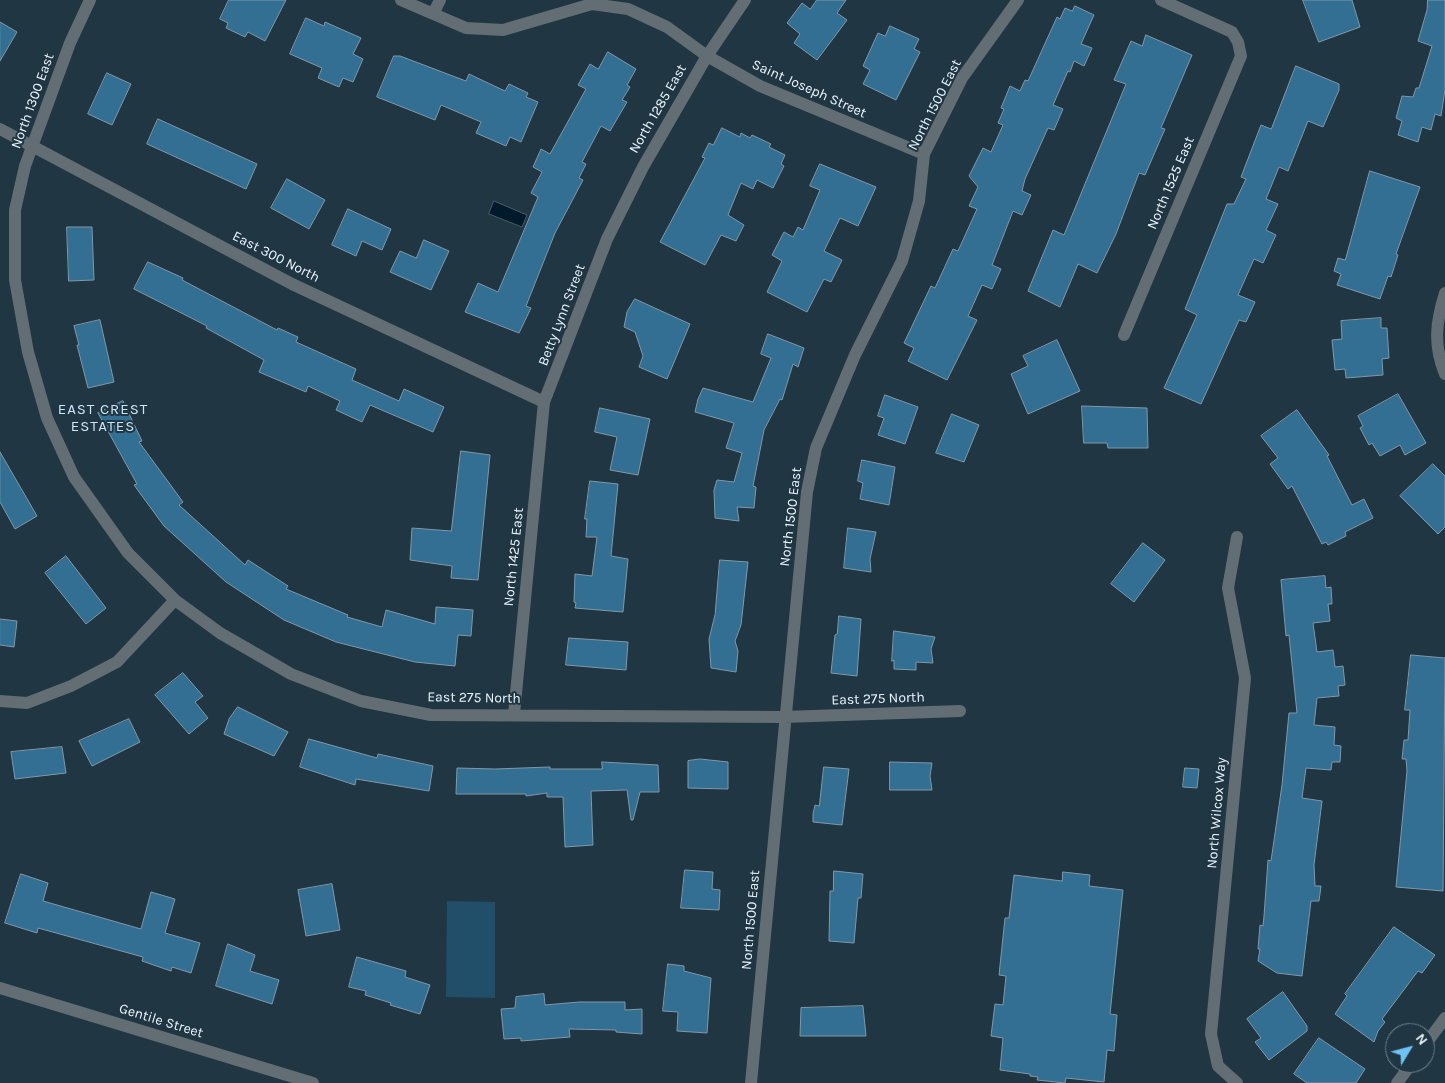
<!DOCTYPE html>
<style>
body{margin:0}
#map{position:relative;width:1445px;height:1083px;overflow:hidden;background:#213643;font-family:Karla,sans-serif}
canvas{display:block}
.north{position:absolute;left:1385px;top:1023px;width:50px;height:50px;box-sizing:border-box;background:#213643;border:1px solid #71838e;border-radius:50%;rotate:53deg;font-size:14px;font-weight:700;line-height:20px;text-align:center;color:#eaf6fe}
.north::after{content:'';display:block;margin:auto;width:18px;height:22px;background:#6fc2f4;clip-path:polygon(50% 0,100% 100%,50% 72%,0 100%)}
</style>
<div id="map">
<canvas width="1445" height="1083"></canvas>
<div class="north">N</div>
</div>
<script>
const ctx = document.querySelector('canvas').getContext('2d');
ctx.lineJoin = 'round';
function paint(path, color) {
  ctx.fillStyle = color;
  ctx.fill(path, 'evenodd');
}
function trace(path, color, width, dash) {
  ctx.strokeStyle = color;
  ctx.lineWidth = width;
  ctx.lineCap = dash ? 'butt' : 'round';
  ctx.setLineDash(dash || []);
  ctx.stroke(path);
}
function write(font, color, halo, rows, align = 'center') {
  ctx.font = font + ' Karla,sans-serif';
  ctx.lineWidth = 4;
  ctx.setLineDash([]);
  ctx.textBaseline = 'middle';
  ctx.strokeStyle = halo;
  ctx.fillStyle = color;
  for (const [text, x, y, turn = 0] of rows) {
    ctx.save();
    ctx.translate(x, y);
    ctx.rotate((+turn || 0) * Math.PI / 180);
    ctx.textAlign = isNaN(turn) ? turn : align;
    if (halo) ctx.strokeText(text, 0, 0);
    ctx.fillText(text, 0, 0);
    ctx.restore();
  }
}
paint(new Path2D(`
 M447,901L495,902V998L446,997Z`), '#214e69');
const water = new Path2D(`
 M494,201L527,215L522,227L489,214Z`);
paint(water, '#00192b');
trace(water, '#465b6a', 1);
const building = new Path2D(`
 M229,0H286L265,41L248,32L245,37L226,28L228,23L220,19Z
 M817,0H846L837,13L847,20L817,60L794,43L800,34L787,23L802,3L810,9Z
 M1303,0H1352L1360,27L1319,42Z
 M1428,0H1445V90L1441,116L1435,114L1431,130L1422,127L1418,142L1398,135L1402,121L1396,118L1402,96L1413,97L1416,88H1419L1432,46L1418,41L1427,10Z
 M1075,6L1094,15L1081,44L1092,48L1084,66L1074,61L1070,72L1068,71L1053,105L1063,109L1054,130L1048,128L1025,179L1022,191L1031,195L1022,215L1013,211L992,265L1001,269L992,289L982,285L968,316L977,320L947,380L908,361L914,348L904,343L931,286L935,288L953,249L958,251L977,209L969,206L978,187L969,176L983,148L991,152L1003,125L998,123L1004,109L1001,108L1010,86L1020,91L1025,80L1028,81L1057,17L1060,19L1065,8L1072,11Z
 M306,18L324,26L325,22L361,38L353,54L363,59L353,82L343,78L339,87L318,78L322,68L290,54Z
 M0,22L17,32L0,61Z
 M890,26L919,39L914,49L920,52L896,100L863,84L870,70L863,66L878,33L885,36Z
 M1146,35L1192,55L1161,128L1165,129L1145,175L1139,173L1116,234L1097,273L1078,264L1060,307L1028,291L1053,230L1064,235L1126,84L1114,80L1131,41L1142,46Z
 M608,52L636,69L627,85L630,87L622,100L627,102L610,131L601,126L582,162L586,164L579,178L583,180L555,233L526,306L531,308L519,333L465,312L478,283L498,292L538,197L531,193L542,172L533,167L541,149L550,154L586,89L578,85L590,64L598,69Z
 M394,56H400L466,81L469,74L505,91L509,84L528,93L526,97L538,102L521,142L510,137L506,146L476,133L481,122L441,105L435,120L377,97Z
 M1296,66L1339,84V90L1323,127L1308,121L1288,171L1279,167L1266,199L1278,204L1266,230L1276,235L1263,263L1254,259L1238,295L1255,302L1246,322L1239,320L1201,404L1164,388L1197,315L1185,309L1227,204H1234L1246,179L1241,177L1261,125L1271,129Z
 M107,73L131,84L112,125L88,114Z
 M158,119L257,164L246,189L147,144Z
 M722,128L740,137L741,133L750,138L752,135L771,144L769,147L785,155L781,164L784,166L773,188L757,180L753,189L741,183L728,215L744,225L736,241L721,235L705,265L660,242L705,158L702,157L709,143L713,145Z
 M820,164L876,187L858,226L840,218L824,251L842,260L831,282L824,279L807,312L767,292L782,261L772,255L784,232L793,237L798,227L803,230L820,190L810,186Z
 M1370,171L1420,187L1396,254L1398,255L1391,277L1388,276L1380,299L1337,285L1341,274L1334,271L1338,258L1345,260Z
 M287,179L325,200L309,229L271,208Z
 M348,209L391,229L382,250L362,241L356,256L332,245Z
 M67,227H92L94,280L69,281Z
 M424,240L449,251L431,290L390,272L400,251L416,258Z
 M148,262L183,278L182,280L277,330L278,328L298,337L296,342L356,369L352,380L399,401L404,389L444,407L433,432L370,405L362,422L336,410L340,401L308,386L306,392L259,372L264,360L206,328L207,326L134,289Z
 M635,299L690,324L667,379L639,367L643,356L635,332L624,327L627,312Z
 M1381,318V328H1387L1389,358L1382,359L1383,375L1346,378L1345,369L1335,370L1332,340L1342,339L1341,321Z
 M100,320L114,382L88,388L77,345H79L74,326Z
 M768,334L804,348L798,367L793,364L782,400L780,399L764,430L753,486L756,487L754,508L737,507L739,521L715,518L714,490L717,480L734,482L742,453L726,448L734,423L695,412L698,399L703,388L753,402L771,358L761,354Z
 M1057,340L1080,391L1028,414L1011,374L1028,366L1023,356Z
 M1398,394L1426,443L1405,455L1400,445L1380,456L1372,443L1369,445L1360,428L1363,426L1358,416Z
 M885,395L918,407L905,444L878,435L884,418L878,416Z
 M123,401L142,441L139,442L183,502L179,505L245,565L248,560L288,586L286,589L348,615L347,617L382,627L386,610L435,624L436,607L473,610L471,636L458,635L455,666L415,662L336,642L284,620L226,582L164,526L134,485L137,484L98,413Z
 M1082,406L1147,408L1148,448H1108L1107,443H1084Z
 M600,408L650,419L638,475L610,470L617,437L595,432Z
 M1297,410L1329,455L1327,456L1352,505L1364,499L1373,518L1345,532L1346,536L1328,545L1326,542L1322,544L1292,486L1288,489L1270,464L1278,458L1261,436Z
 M952,414L979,425L964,462L936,453Z
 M461,451L490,455L478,580L451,578L452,566L410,560L412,528L451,531Z
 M0,452L37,516L15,529L0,502Z
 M862,460L895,467L889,505L860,499L863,483L858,481Z
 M1433,464L1445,476V527L1438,534L1400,496Z
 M590,481L618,484L611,556L628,559L623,612L575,608L576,603L574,602L575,574L592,576L597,537H586L587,519H585Z
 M848,528L876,532L870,559L871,572L844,568Z
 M1143,543L1165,560L1134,602L1111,584Z
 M66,556L106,608L86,624L45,573Z
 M720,560L748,562L741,625L735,641L738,651L736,672L711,668L709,639L715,615Z
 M1325,576L1326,588L1331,587L1332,604H1328L1330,621L1313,623L1317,652L1333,650L1335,667L1343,666L1345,685L1338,686L1339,696L1317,698L1314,725L1335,727L1334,745L1341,746L1340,762H1332L1331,770L1306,768L1302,798L1322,801L1314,865L1315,886H1321L1319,901H1311L1302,976L1277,973L1258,961L1260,949H1258L1260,925L1263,926L1264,916L1268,860L1271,861L1282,785L1289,713H1297L1289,635L1286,636L1281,580Z
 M839,616L861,619L857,676L831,673L835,635L837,634Z
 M0,619L17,621L14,647L0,645Z
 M894,631L935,637L931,649L933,663L916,662V670L894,669V660L892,661Z
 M569,638L628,642L626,670L566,665Z
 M1411,655L1445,658L1443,891L1396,887L1407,771L1406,759H1402L1404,740H1408L1410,710H1405Z
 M183,673L203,696L195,702L208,718L189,734L155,695Z
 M238,707L288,732L274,756L224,734L229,719Z
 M129,719L140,742L92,766L79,741Z
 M309,739L377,758L378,754L433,766L429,791L356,779L355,785L300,767Z
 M62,747L66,773L15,779L11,752Z
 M700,759L728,762V789L688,788V761Z
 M602,762L658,765L659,792H640L633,820H631L627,790L591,791L593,845L565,847L563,797H547V793L526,796V794H456L457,768L495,769L550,767V769H602Z
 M890,762L932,763L930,776L932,790H890Z
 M824,767L849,769L842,825L813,822V814L815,805L819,806Z
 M1185,768L1199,769L1197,788L1183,787Z
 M685,870L713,872L712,889L720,890L719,910L681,908Z
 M834,871L863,874L861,898H858L854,943L829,941L830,891H833Z
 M1063,872L1090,875L1089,886L1123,890L1110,1014L1117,1015L1114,1051L1107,1050L1104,1082L1066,1078L1065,1083L1037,1080L1038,1077L1030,1076V1074L1000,1070L1003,1038L991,1036L995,1004L1003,1005L1006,976L999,975L1005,918H1009L1014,875L1062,881Z
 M21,874L48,883L43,901L141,929L151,892L175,899L165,933L200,943L191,973L172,967L171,971L142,961L143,957L38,928L37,933L5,923Z
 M332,884L340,930L306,936L298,890Z
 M1394,927L1435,955L1422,973L1418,971L1382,1019L1385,1022L1378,1031L1374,1042L1335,1014L1347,996L1345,994Z
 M228,944L255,955L250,971L279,980L272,1004L216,986Z
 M357,957L406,971L405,977L430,985L420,1014L390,1005L391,1003L365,995L366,991L349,987Z
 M668,964L684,966V971L711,978L707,1033L677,1031L678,1012L663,1011Z
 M1283,992L1307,1026V1031L1269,1060L1255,1042L1261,1038L1247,1019Z
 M544,994L545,1005L579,1002H625V1010L642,1009V1034L616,1032V1030L569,1029L570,1037L521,1041V1038L504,1039L501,1009L515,1008L516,997Z
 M863,1006L866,1036H800L801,1008Z
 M1319,1038L1365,1069L1356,1083H1307L1294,1074Z`);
paint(building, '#326f92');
trace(building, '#8198a8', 1);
trace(new Path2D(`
 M90,0L70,43L25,166L15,210V280L28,352L47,418L74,477L128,553L175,600L220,633L291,674L361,701L431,715L784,717L960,711
 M401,0L466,28L503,30L592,4L628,9L667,27L707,56L760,86L924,154
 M433,14L440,0
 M0,129L292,284L544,402
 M1445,293C1436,322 1433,344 1445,374
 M1124,335L1241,56L1238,42L1232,32L1161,0
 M1237,537L1228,588L1245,678L1211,1034L1218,1066L1237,1083
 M0,701L27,703L71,686L117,662L175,600
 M514,714L544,402L607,239L643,167L707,56L745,0
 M0,988L313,1083
 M1425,1045L1445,1018
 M751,1083L807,492L816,448L855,355L902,261L919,201L924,154L962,78L1018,0
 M1397,1083L1412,1063`), '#636d74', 12);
write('14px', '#eaf6fe', '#213643', [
 ["Saint Joseph Street",809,89,24],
 ["North 1300 East",33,101,-70],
 ["North 1500 East",935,105,-63],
 ["North 1285 East",658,109,-60],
 ["North 1525 East",1171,183,-67],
 ["East 300 North",276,257,27],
 ["Betty Lynn Street",562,315,-69],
 ["North 1500 East",791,517,-83],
 ["North 1425 East",514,557,-84],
 ["East 275 North",474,698,1],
 ["East 275 North",878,699,-2],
 ["North Wilcox Way",1217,813,-85],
 ["North 1500 East",751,920,-85],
 ["Gentile Street",161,1021,17]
]);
ctx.letterSpacing = '1px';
write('15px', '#cbe7fa', '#213643', [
 ["EAST CREST",103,410],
 ["ESTATES",103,427]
]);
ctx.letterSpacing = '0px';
</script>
